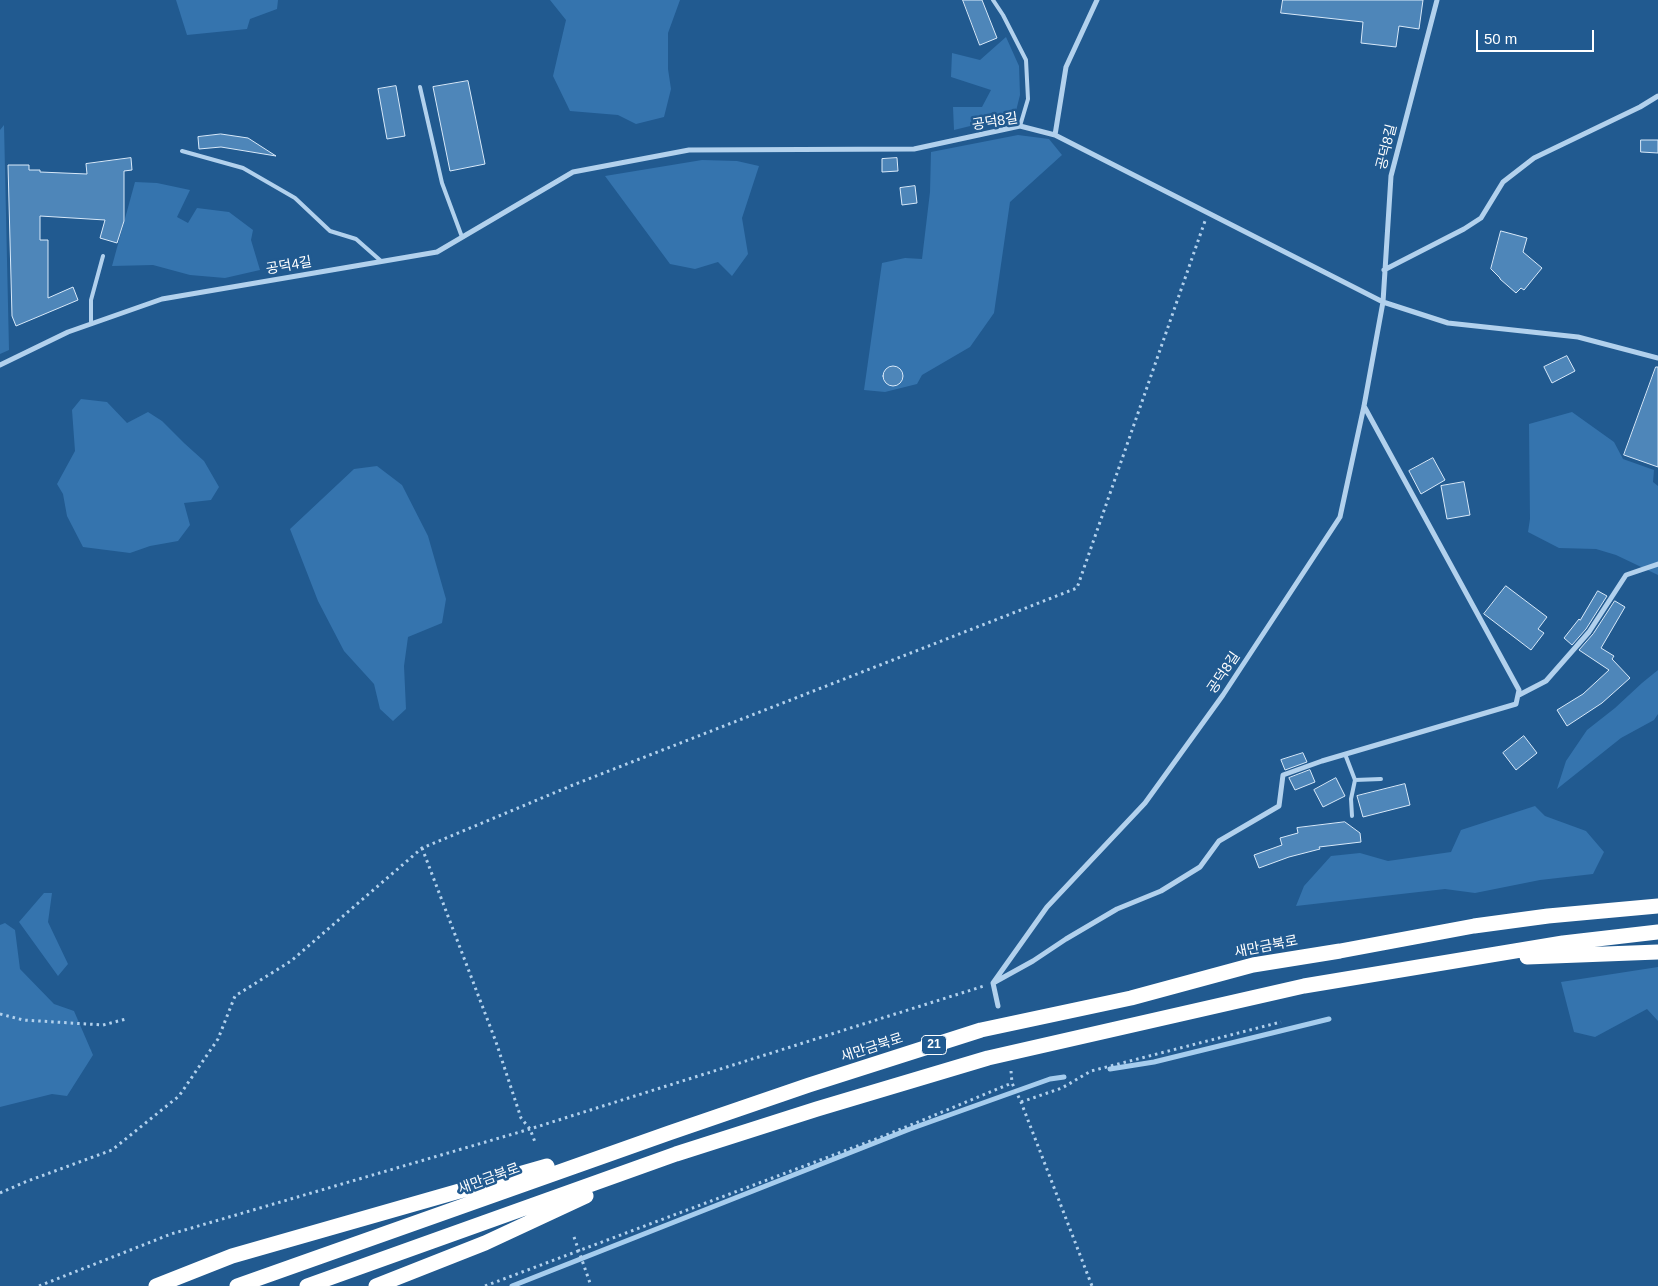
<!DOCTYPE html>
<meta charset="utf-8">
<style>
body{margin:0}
#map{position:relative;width:1658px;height:1286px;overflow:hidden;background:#215a90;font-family:Helvetica,sans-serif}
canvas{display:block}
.scale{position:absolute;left:1476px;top:30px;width:118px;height:22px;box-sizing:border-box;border:2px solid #fff;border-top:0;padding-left:6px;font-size:15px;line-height:18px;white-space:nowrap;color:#fff;-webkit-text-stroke:4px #215a90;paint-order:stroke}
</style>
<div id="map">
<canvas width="1658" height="1286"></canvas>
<div class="scale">50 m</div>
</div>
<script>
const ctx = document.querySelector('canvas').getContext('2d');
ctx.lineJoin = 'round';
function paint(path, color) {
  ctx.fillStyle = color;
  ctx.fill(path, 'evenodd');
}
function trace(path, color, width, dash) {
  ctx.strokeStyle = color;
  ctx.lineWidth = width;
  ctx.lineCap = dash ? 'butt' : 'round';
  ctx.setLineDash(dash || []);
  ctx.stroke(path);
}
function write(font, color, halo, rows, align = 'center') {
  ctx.font = font + ' Helvetica,"Noto Sans KR",sans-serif';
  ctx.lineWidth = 5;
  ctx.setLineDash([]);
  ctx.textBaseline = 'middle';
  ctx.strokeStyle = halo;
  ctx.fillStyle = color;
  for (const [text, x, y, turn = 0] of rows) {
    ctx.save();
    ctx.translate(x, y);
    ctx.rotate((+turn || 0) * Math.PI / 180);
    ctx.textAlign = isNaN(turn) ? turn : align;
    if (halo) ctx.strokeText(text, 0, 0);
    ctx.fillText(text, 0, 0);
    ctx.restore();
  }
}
paint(new Path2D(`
 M176,0H278L277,9L250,19L247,29L187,35Z
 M550,0H680L668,33V69L671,89L664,117L636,124L618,115L570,111L553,76L566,20Z
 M1006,37L1019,66L1020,95L1015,115L954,130L953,107H982L991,90L951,77L952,53L980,60Z
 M4,125L9,350L0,354V130Z
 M1018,135L1049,139L1062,155L1010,202L994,313L970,347L922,375L917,384L885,392L864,390L882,263L905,258L922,259L930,192L931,152Z
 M702,160L737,161L759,166L742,218L748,254L732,276L718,262L695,269L670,264L605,176Z
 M135,182L157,183L190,190L177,217L188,223L197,208L229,212L253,230L251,240L260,270L225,278L190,275L153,265L112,266Z
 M81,399L107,402L127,423L148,412L162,421L184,443L204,461L219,487L211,500L184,503L190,525L178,541L150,546L130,553L83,547L67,516L63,494L57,484L75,451L72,410Z
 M1572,412L1614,442L1623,459L1654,470L1653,482L1658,486V575L1616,555L1596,549L1559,548L1528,532L1530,519L1529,424Z
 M377,466L402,485L428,536L446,599L442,623L408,637L404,666L406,709L393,721L380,709L374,684L344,651L318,601L290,529L354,469Z
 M1658,670V714L1654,720L1621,738L1557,789L1566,761L1587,730L1615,708L1642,683Z
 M1535,806L1545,816L1586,831L1604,852L1593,874L1540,880L1475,893L1445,889L1296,906L1304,886L1331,856L1360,853L1388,861L1451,852L1461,830Z
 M44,893H52L48,922L68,964L58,976L19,922Z
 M5,923L15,930L20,969L54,1004L74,1011L93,1055L67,1096L52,1094L0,1107V925Z
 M1658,967V1021L1647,1009L1595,1037L1574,1032L1561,982Z`), '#3574ae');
trace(new Path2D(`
 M1110,1069L1154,1062L1329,1019
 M512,1286L910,1129L1050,1079L1064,1077`), '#a6cdee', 5);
const building = new Path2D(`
 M963,0H982L997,38L980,45Z
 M1283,0H1423L1419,29L1399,26L1396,47L1361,43L1363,22L1281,13Z
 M468,81L485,164L450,171L433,87Z
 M396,86L405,136L387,139L378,89Z
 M221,134L248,138L276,156L221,147L199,149L198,137Z
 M1641,140H1658V153L1641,152Z
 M131,158L132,170L124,171V221L117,243L100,238L105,220L40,216V240H48V298L73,287L78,300L16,326L12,316L8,165H29V170H40V172L87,174L86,164Z
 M897,158L898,171L882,172V159Z
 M915,186L917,203L902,205L900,188Z
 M1501,231L1527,238L1523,252L1542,268L1524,290L1521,288L1516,293L1500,279V278L1491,269Z
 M1567,356L1575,371L1552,383L1544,367Z
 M883 376a10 10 0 1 1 20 0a10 10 0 1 1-20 0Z
 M1656,367H1658V467L1624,455Z
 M1433,458L1445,480L1421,494L1409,471Z
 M1464,482L1470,515L1447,519L1441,486Z
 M1506,586L1547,617L1538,629L1544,633L1531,650L1484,614Z
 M1598,591L1607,596L1586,629L1572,645L1564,638L1579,619L1580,620Z
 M1615,601L1625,607L1601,648L1614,656L1612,659L1630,678L1602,703L1567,726L1557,710L1583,694L1609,670L1579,650L1593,634Z
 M1524,736L1537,753L1516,770L1503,753Z
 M1303,753L1307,762L1285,770L1281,760Z
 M1310,770L1315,782L1295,790L1289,778Z
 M1336,778L1345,796L1323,807L1314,790Z
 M1405,784L1410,805L1363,817L1357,796Z
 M1345,822L1360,833L1361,842L1319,847L1320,849L1289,857L1259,868L1254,855L1282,845L1280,838L1298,833L1297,828Z`);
paint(building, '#4e86b9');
trace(building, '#d8e9f9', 1);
trace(new Path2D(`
 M422,848L496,1042L521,1118L530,1129L535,1142
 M0,1014L23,1020L103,1025L126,1019
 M1011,1071L1012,1083L1021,1102L1092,1286
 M1021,1102L1062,1088L1091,1071L1281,1022
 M0,1193L25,1182L112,1150L179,1096L218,1039L235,996L291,961L422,848L573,785L1077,588L1205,221
 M574,1237L591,1286
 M39,1286L171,1234L530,1129L984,986
 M485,1286L884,1136L1012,1083`), '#b2d1ed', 3, [2.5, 4]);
trace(new Path2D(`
 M993,0L1003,15L1026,60L1028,99L1020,126
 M420,87L442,183L462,237
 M182,151L243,168L295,198L330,231L356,239L381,261
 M91,324V300L103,256
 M1345,754L1355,780L1381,779
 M1352,816L1351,799L1355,780`), '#b2d1ed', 4);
trace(new Path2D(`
 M1055,135L1066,67L1097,0
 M1384,270L1464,229L1481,218L1503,182L1534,158L1640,107L1658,96
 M0,365L68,332L162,299L437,252L573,172L689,150L914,149L1020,126L1055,135L1383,302L1448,323L1578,337L1658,358
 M1519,695L1546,681L1589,632L1626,575L1658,564
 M995,982L1033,961L1066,939L1117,909L1161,891L1200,867L1219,841L1279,806L1283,775L1322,761L1516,704L1519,690L1364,406
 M998,1006L993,983L1047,907L1145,803L1223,695L1340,517L1364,406L1383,302L1391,176L1437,0`), '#b2d1ed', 5);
trace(new Path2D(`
 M1527,957L1658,952
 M156,1286L232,1256L547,1166
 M237,1286L669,1133L809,1085L981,1030L1131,998L1253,965L1340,951L1474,926L1548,916L1658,906
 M307,1286L676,1154L817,1109L988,1058L1304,986L1563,943L1658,932
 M376,1286L485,1243L586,1196`), '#fff', 15);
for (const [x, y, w] of [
 [934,1045,25]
]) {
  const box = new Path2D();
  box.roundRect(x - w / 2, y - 9.5, w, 19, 4);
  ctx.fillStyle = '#215a90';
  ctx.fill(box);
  trace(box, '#fff', 1);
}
write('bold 12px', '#fff', null, [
 ["21",934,1045]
]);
write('14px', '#fff', '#215a90', [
 ["공덕8길",995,122,-9],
 ["공덕8길",1387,147,-76],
 ["공덕4길",289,266,-10],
 ["공덕8길",1224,673,-56],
 ["새만금북로",1266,947,-11],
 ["새만금북로",872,1048,-18],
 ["새만금북로",489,1179,-20]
]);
</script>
